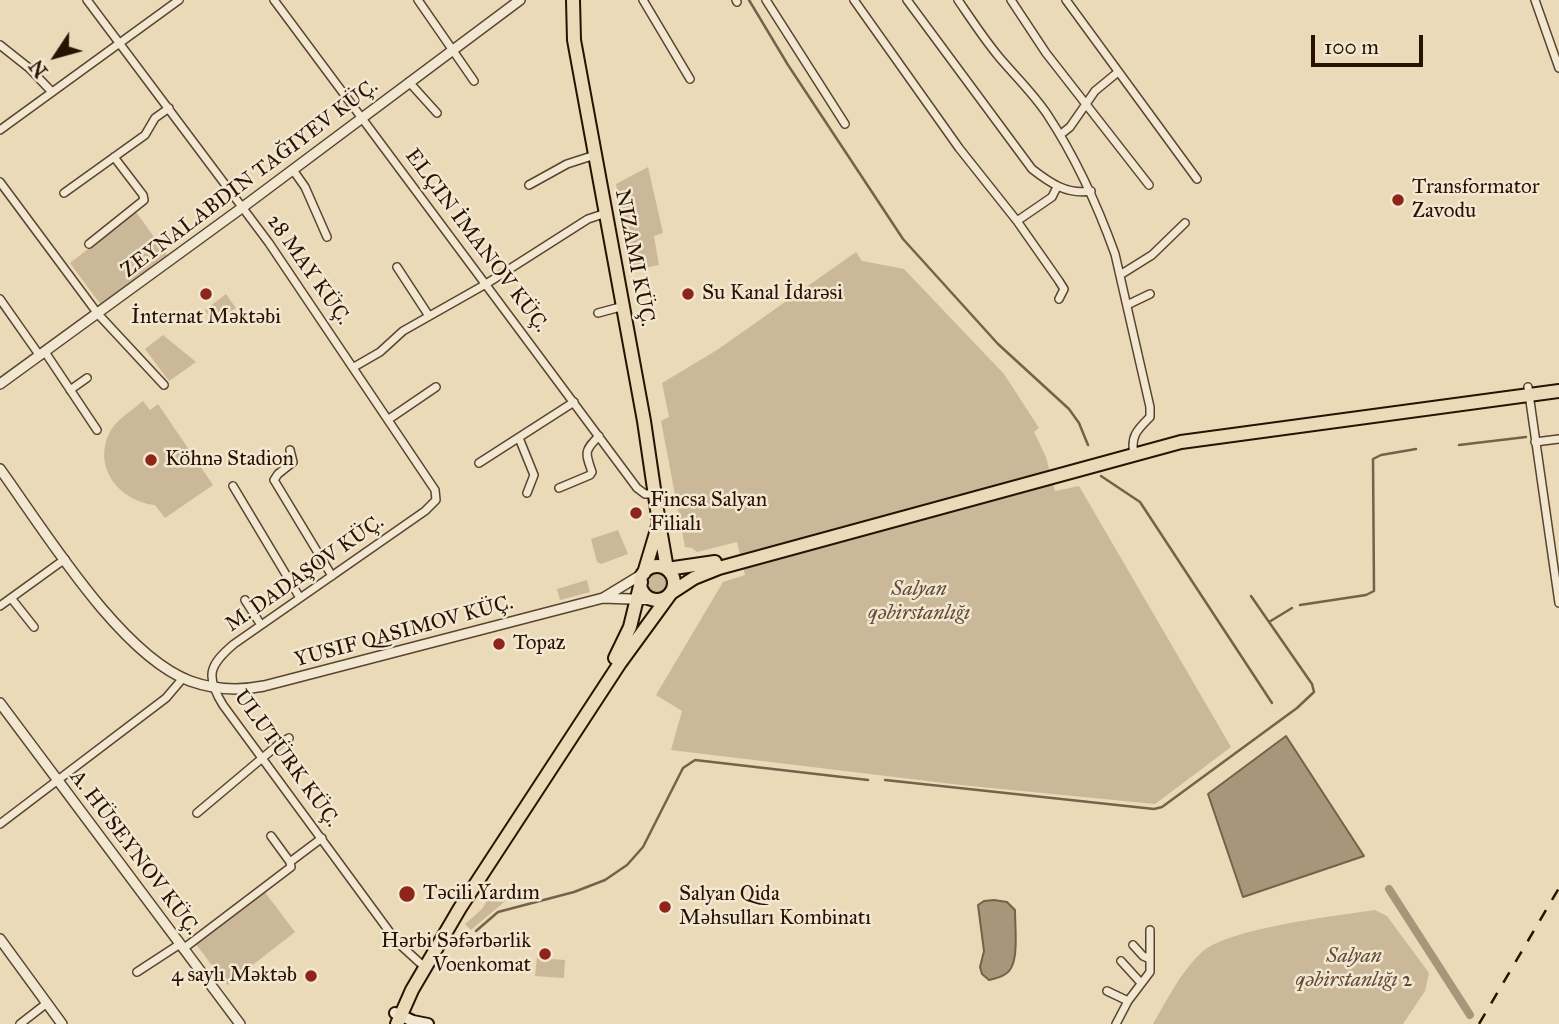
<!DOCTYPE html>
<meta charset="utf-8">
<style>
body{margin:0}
#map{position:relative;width:1559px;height:1024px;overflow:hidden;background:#ebdab8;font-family:"IM FELL Great Primer",serif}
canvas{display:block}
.north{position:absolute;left:21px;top:21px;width:70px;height:70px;-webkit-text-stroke:5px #f2e7d1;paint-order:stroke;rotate:234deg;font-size:19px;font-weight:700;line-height:28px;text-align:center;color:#2a1203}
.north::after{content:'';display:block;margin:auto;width:24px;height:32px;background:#2a1203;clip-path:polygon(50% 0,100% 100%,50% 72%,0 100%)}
.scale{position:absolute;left:1311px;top:35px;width:112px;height:32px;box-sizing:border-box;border:4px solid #2a1203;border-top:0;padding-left:9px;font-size:21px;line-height:24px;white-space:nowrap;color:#2a1203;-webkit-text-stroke:5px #f2e7d1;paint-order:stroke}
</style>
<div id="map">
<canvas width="1559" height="1024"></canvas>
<div class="north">N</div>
<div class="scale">100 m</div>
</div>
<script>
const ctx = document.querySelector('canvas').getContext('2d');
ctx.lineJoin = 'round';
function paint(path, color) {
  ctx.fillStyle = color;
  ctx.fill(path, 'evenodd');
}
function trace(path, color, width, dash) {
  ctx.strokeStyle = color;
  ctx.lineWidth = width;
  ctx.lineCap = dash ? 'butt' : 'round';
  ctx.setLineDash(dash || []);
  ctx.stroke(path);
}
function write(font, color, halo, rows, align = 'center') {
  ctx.font = font + ' "IM FELL Great Primer",serif';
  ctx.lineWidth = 5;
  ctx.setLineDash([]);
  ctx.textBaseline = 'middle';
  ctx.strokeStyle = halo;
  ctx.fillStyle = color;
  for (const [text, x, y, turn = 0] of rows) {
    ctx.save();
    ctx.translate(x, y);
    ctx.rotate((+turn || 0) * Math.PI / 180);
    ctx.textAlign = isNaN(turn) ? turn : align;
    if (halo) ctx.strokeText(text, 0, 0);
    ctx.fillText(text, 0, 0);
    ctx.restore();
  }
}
paint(new Path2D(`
 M648,167L663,233L654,236L659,265L633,270L616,184Z
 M136,212L167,255L101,305L70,263Z
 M856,252L862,261L904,269L1004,374L1039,428L1034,432L1046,457L1055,491L1079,486L1231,747L1155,804L961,785L671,750L682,711L656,695L723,582L745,575L737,542L697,552L692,548L685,547L661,421L669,417L662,383L717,350Z
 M226,294L236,308L214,323L205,310Z
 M163,335L196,362L169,381L145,349Z
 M143,401L150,410L158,404L213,485L165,518L155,505C118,501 91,465 111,430C118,418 133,410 143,401Z
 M618,530L628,554L601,564L597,562L591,539Z
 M647 583a10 10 0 1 1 20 0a10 10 0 1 1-20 0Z
 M587,580L590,592L560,600L557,589Z
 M495,887L510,897L471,930L465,924L482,909Z
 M264,891L295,932L227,985L195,943Z
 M1375,910L1387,916L1429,973L1425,991L1403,1024H1153C1167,1000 1181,971 1202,952C1229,928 1336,916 1375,910Z
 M537,958L565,960L564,978L535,976Z`), '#cab899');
const water = new Path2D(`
 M1286,736L1364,856L1243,897L1208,794Z
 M994,900L1007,902L1015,910C1015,925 1018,954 1012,966C1009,975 998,978 989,980L982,974L980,967L984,951L978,905L984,901Z`);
paint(water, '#a9967a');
trace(water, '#76614a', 2);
trace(new Path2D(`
 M749,0L788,65L903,239L998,344L1069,409L1079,423L1088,445
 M1459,445L1526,437
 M1101,476L1140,502L1272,703
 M1300,605L1366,595L1374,591L1373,459L1381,455L1416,449
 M1269,622L1292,608
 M885,780L1154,809L1162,807L1297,708L1314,692L1312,684L1251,596
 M476,931L498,912L574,892L605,880L627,865L643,847L683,768L695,760L868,780`), '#76614a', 2.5);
trace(new Path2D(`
 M1389,889L1470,1015`), '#a9967a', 8);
const minor = new Path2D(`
 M87,0L269,243L435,490L436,500L425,511L234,644C209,665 205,676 223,705L397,942L420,963
 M274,0L637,488L645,494H655
 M418,0L474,81
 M643,0L690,79
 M736,0L737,2
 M766,0L845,124
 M854,0L959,148L1017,221L1059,281L1064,289L1059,299
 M907,0L1032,169C1050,183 1067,195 1091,191
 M958,0C971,19 984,39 999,57C1015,76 1033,93 1047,114C1076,158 1097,204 1115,254L1150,407V417C1138,429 1130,436 1134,454
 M1011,0L1046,53L1149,185
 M1066,0L1197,179
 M1535,0L1559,68
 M0,45L29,68L52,92
 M409,82L437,113
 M0,130L179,0
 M1060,135L1070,127L1095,91L1118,72
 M293,170L305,187L327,237
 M0,182L98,314L164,385
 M529,185L567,164L595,155
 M64,193L145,135L155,118L169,108
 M1017,221L1052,197L1057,187
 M89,244L144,200L143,195L114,157
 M397,267L429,316
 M1120,275L1152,255L1185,223
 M0,299L40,356
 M1127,305L1150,294
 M598,313L624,306
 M45,352L97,430
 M354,367L380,352L403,331L486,284L588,219L606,213
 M1528,387L1559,603
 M70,390L87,378
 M389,419L436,387
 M519,438L534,475L527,493
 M1535,442L1559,439
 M290,450L293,462L278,474L274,480L332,576
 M479,463L574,402
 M233,486L300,598
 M559,488L590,475L592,472C585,452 584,451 599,436
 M11,598L34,627
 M245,600L261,625
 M0,606L65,559
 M197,813L279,744L289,738
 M0,824L166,698L183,678
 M290,862L322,838
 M1133,945L1143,956L1150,959
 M183,949L291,867L290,862L271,836
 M1121,961L1141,983
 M137,972L180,944
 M1107,991L1128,1001
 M20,1024L47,1003
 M1116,1024L1128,1001L1150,972V930`);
const tertiary = new Path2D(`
 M0,384L243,207L520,0
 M0,469C44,530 120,655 190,681C215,690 239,691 264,686L603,598
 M644,573L603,598L657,600
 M0,703L240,1024
 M0,939L62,1024`);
const secondary = new Path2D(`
 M395,1013L413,1021L428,1024`);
const primary = new Path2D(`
 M573,0L574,40L644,421L659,523
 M640 583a17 17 0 1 1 34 0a17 17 0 1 1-34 0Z
 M644,573L659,523L667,569L715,562
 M615,658L630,627L641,582
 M397,1024L412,990L460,908L620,663L671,593L694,578L719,568L1181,442L1559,391`);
trace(minor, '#5a4430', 10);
trace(tertiary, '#5a4430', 12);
trace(secondary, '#2a1203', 14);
trace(primary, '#2a1203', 16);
trace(minor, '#f2e7d1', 7);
trace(tertiary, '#f2e7d1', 9);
trace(secondary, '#f2e7d1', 10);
trace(primary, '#ebdab8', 12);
trace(new Path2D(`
 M1479,1024L1559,888`), '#2a1203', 2.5, [12, 12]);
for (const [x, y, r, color] of [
 [1398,200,7,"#8f2418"],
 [206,294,7,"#8f2418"],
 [688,294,7,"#8f2418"],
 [151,460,7,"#8f2418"],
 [636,513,7,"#8f2418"],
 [499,644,7,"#8f2418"],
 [407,894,9,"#8f2418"],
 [665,907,7,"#8f2418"],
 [545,954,7,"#8f2418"],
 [311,976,7,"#8f2418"]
]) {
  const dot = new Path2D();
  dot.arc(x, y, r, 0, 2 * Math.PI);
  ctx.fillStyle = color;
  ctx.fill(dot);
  trace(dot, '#f2e7d1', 2.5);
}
write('21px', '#2a1203', '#f2e7d1', [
 ["ZEYNALABDIN TAĞIYEV KÜÇ.",250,179,-37],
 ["ELÇIN İMANOV KÜÇ.",476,241,53],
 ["NIZAMI KÜÇ.",634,258,79],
 ["28 MAY KÜÇ.",308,270,55],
 ["M. DADAŞOV KÜÇ.",305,574,-35],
 ["YUSIF QASIMOV KÜÇ.",404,632,-15],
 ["ULUTÜRK KÜÇ.",286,759,54],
 ["A. HÜSEYNOV KÜÇ.",134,853,53]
]);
write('21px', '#2a1203', '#f2e7d1', [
 ["Transformator",1412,188],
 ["Zavodu",1412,212],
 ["Su Kanal İdarəsi",702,294],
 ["İnternat Məktəbi",206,318,"center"],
 ["Köhnə Stadion",165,460],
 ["Fincsa Salyan",650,501],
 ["Filialı",650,525],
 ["Topaz",513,644],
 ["Təcili Yardım",423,894],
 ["Salyan Qida",679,895],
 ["Məhsulları Kombinatı",679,919],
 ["Hərbi Səfərbərlik",531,942,"right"],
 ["Voenkomat",531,966,"right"],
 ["4 saylı Məktəb",297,976,"right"]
], 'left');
write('italic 21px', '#624c38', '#f2e7d1', [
 ["Salyan",919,590],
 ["qəbirstanlığı",919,614],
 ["Salyan",1354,957],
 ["qəbirstanlığı 2",1354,981]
]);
</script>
